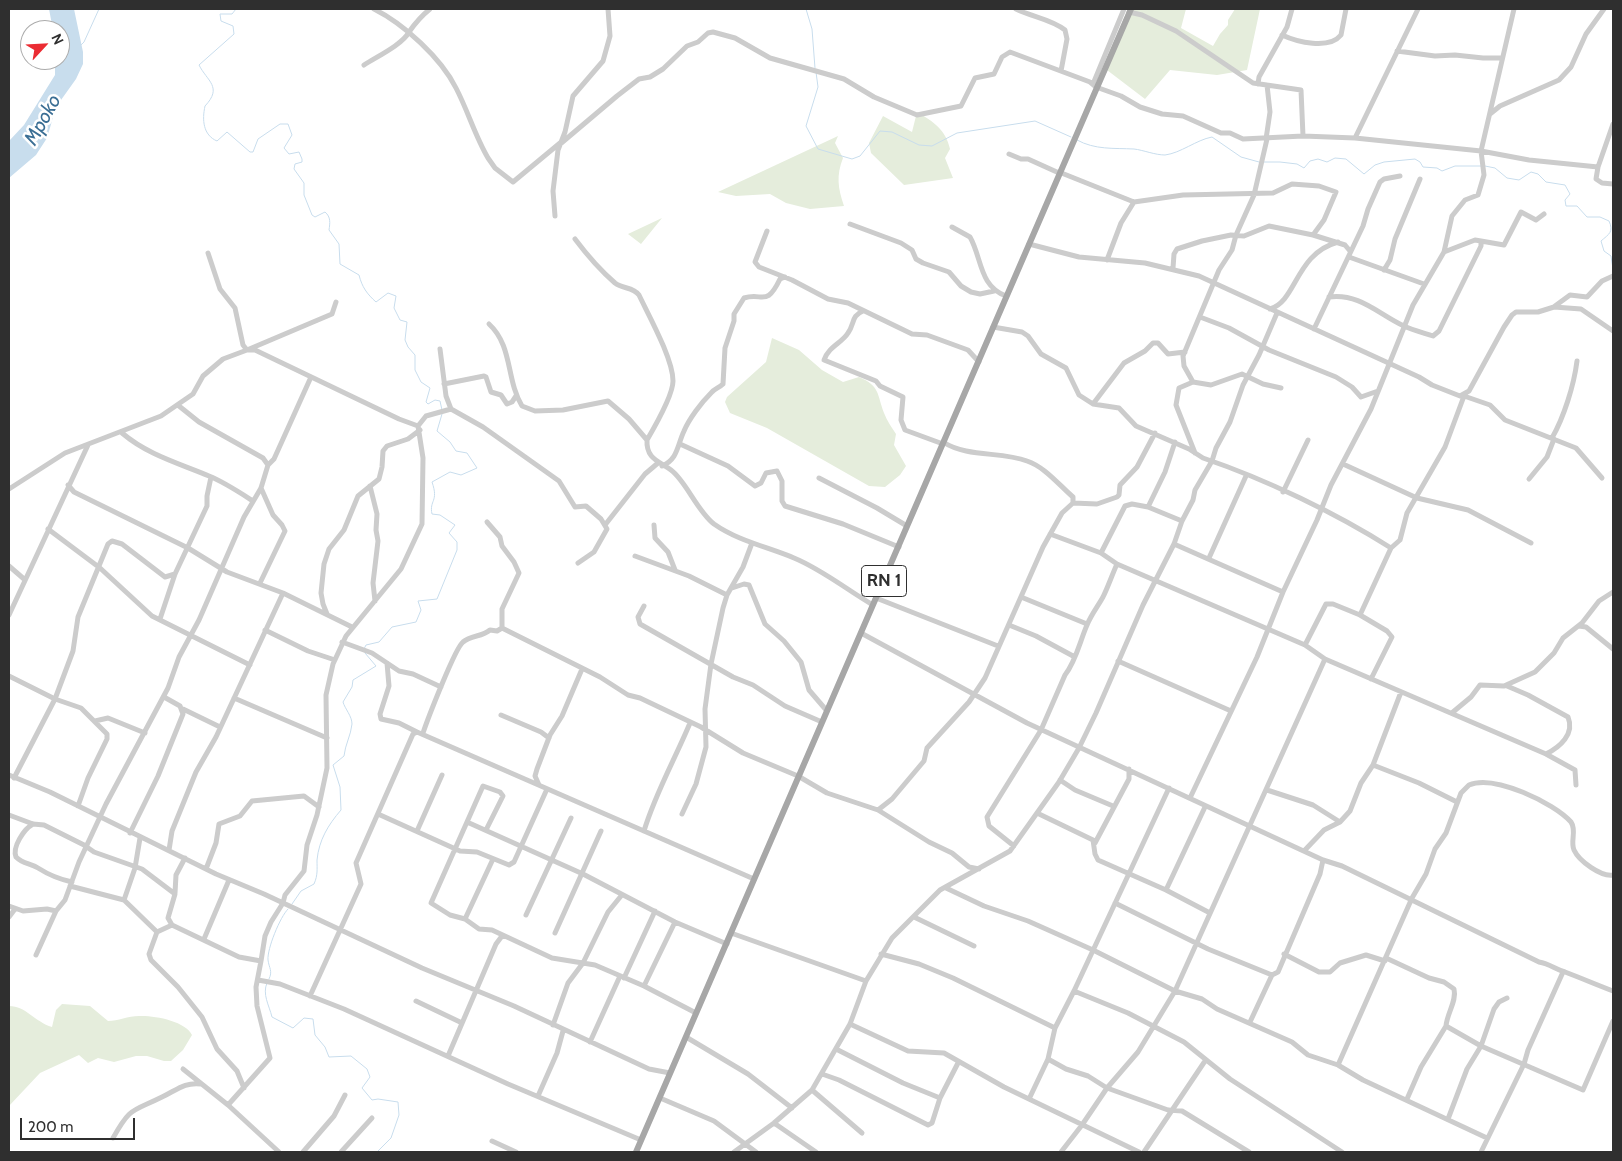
<!DOCTYPE html>
<style>
body{margin:0}
#map{position:relative;width:1622px;height:1161px;overflow:hidden;background:#fff;font-family:Cabin,sans-serif}
canvas{display:block}
.frame{position:absolute;inset:0;border:10px solid #2f2f2f;pointer-events:none}
.north{position:absolute;left:20px;top:20px;width:50px;height:50px;box-sizing:border-box;background:#fff;border:1px solid #acacac;border-radius:50%;rotate:65deg;font-size:14px;font-weight:700;line-height:20px;text-align:center;color:#2f2f2f}
.north::after{content:'';display:block;margin:auto;width:18px;height:22px;background:#eb2c33;clip-path:polygon(50% 0,100% 100%,50% 72%,0 100%)}
.scale{position:absolute;left:20px;top:1118px;width:115px;height:22px;box-sizing:border-box;border:2px solid #2f2f2f;border-top:0;padding-left:6px;font-size:15px;line-height:18px;white-space:nowrap;color:#2f2f2f;-webkit-text-stroke:4px #fff;paint-order:stroke}
</style>
<div id="map">
<canvas width="1622" height="1161"></canvas>
<div class="frame"></div>
<div class="north">N</div>
<div class="scale">200 m</div>
</div>
<script>
const ctx = document.querySelector('canvas').getContext('2d');
ctx.lineJoin = 'round';
function paint(path, color) {
  ctx.fillStyle = color;
  ctx.fill(path, 'evenodd');
}
function trace(path, color, width, dash) {
  ctx.strokeStyle = color;
  ctx.lineWidth = width;
  ctx.lineCap = dash ? 'butt' : 'round';
  ctx.setLineDash(dash || []);
  ctx.stroke(path);
}
function write(font, color, halo, rows, align = 'center') {
  ctx.font = font + ' Cabin,sans-serif';
  ctx.lineWidth = 5;
  ctx.setLineDash([]);
  ctx.textBaseline = 'middle';
  ctx.strokeStyle = halo;
  ctx.fillStyle = color;
  for (const [text, x, y, turn = 0] of rows) {
    ctx.save();
    ctx.translate(x, y);
    ctx.rotate((+turn || 0) * Math.PI / 180);
    ctx.textAlign = isNaN(turn) ? turn : align;
    if (halo) ctx.strokeText(text, 0, 0);
    ctx.fillText(text, 0, 0);
    ctx.restore();
  }
}
paint(new Path2D(`
 M1128,9H1186L1181,28L1213,46L1220,34L1228,25V20L1235,9H1260L1247,70L1217,75L1170,70L1145,99L1103,67Z
 M917,112C933,121 946,130 950,149L945,158L953,178L904,185L871,153L869,143L883,116L912,132Z
 M838,136L835,143L843,158C836,176 838,188 844,206L810,209L786,203L770,194L736,196L718,192Z
 M662,218L641,244L628,234Z
 M772,338L799,350L822,370L843,382L859,377C880,386 877,394 884,413C887,421 892,428 896,434L894,445L906,466L900,475L885,487L869,486L767,428L730,413L725,402L727,397L766,362Z
 M62,1004L90,1006L108,1021C118,1021 128,1016 139,1016C153,1015 186,1021 192,1035L183,1050L171,1061H164L147,1056H136L114,1062L98,1058L88,1063L79,1055L40,1073L9,1106V1006C26,1006 35,1022 52,1027L56,1010Z`), '#e5eddc');
paint(new Path2D(`
 M49,9H74L83,52V64L76,79L56,107L47,138L36,155L9,178V141L24,125L55,75V60H60V30H53Z`), '#c8dded');
trace(new Path2D(`
 M236,9L232,14H220L221,21L233,26L234,34L199,65C207,81 223,87 205,106C202,120 203,135 217,141L227,132L250,152H253L258,139L280,124H288L292,135L284,148L289,154L299,152L302,159V162L295,164L294,169L304,183V195L312,215L315,217L325,212C331,217 330,223 329,230L339,244L340,264L359,275C362,287 367,294 376,302L388,293L396,296L394,308L400,320L407,322L405,340L408,347L415,355V370L421,382L430,388L426,402L428,404L435,400L440,401L442,410
 M806,9L812,29L815,68
 M80,46L84,42L99,9
 M816,72L818,87L806,126L818,149L852,159L860,156L880,131L892,132L919,145L932,146L957,133L1035,121L1071,137
 M1077,140C1095,150 1114,148 1134,149C1143,150 1155,155 1165,155C1181,153 1196,140 1212,137L1241,157L1259,162
 M1263,162H1280L1297,164L1304,168L1310,161L1318,159L1327,162L1335,158L1346,159L1364,174L1375,165L1384,162L1415,159L1420,162L1423,167L1437,168L1442,171L1455,166H1481
 M1485,166L1495,168L1507,178L1519,180L1531,172L1538,174L1546,182L1565,185L1570,194L1565,200L1566,206H1577L1587,217H1600L1609,221C1614,232 1609,234 1601,241L1604,251L1611,256L1613,269
 M364,649L366,645L379,642L392,627L416,622L421,610L418,601L437,599L457,550V542L449,533L455,525L440,515L432,514C429,500 439,502 432,482L450,472L461,475L477,468L467,453L456,451L450,442L437,431L442,414
 M292,904L301,891L314,884C318,875 317,869 317,860C319,840 328,825 341,810L340,787L333,765L344,756C345,745 351,735 352,724C352,716 345,709 343,702L352,687L353,680L376,666L365,653
 M269,979C273,971 269,968 268,960C267,949 280,917 288,909
 M267,983C262,994 269,1005 272,1017L293,1028L304,1018L313,1019L315,1035L325,1047L329,1057L351,1056L367,1069L370,1077L362,1088L372,1100L378,1099L398,1102L399,1115L391,1138L377,1152`), '#c8dded', 1);
trace(new Path2D(`
 M374,9C404,24 441,58 456,88C468,111 475,136 488,158L495,168L513,182L560,143
 M1016,9C1032,17 1051,19 1065,30L1067,39L1061,71
 M1129,12L1142,15L1176,31L1253,83L1301,90L1303,136
 M1282,35C1297,42 1329,50 1341,35L1346,9
 M1397,51L1435,56L1455,55L1483,58H1502
 M364,65C376,57 402,45 409,32C416,22 420,17 430,9
 M1093,84L1124,9
 M1258,84L1259,77L1287,27L1292,9
 M1490,114L1500,106L1559,80L1571,67L1586,34L1604,9
 M1355,138L1418,9
 M1266,139L1270,112L1267,85
 M559,145L617,96L639,79L650,77L663,69L687,46L698,42L708,33L713,32L735,38L770,58L844,79L874,97L917,115L961,106L975,78L994,74L1002,57L1010,52L1090,82L1096,87L1121,96L1140,107L1162,114L1183,116L1221,133H1230L1243,139L1303,136L1355,138L1481,151L1529,160L1598,167L1596,179L1602,183L1613,184
 M1009,154L1021,159H1028L1059,173
 M1598,167L1613,124
 M1059,172L1134,202L1183,195L1273,193L1292,184L1319,186L1336,192L1324,220L1313,235L1269,226L1244,236L1231,235L1202,241L1177,249L1174,254L1173,268
 M555,216L553,191L558,150L565,132L573,96L603,61L610,36L608,9
 M850,224L901,243L912,250L916,259L923,263L949,272L961,286L971,292L980,294L994,291
 M952,227L970,237C982,258 979,286 1006,296
 M767,231L755,262L759,267L792,280L828,299L848,303L912,334L927,335L968,350L979,362
 M1313,235L1345,245L1350,251
 M575,239C587,255 600,270 615,283C623,289 633,287 639,295C649,316 673,359 673,381C673,394 654,428 647,440C646,459 659,461 671,470C686,481 697,511 714,524C738,541 768,547 794,558C823,570 847,590 873,605
 M1481,241L1504,245L1521,212L1536,220L1544,214
 M1029,244L1079,257L1145,263L1199,276L1419,377L1432,385L1460,396L1469,391L1504,327L1512,315L1516,312H1538L1554,307L1581,309L1613,331
 M208,253L220,289L235,308L243,345L247,350L332,314L336,302
 M1349,257L1424,284
 M1107,260L1121,223L1134,202
 M1384,270L1390,260L1395,239L1420,179
 M1329,297C1360,293 1378,314 1404,326C1412,330 1424,333 1433,336L1439,331L1481,246V241L1475,240L1444,252
 M1555,306L1570,295L1587,297L1602,281L1613,276
 M1270,309C1297,301 1295,254 1338,242
 M863,311C851,316 855,323 848,333C842,343 829,346 824,360L876,381L880,386L903,397L901,420L905,430L943,444
 M1200,317L1229,328L1269,350L1336,377L1352,387L1361,397L1378,391
 M489,324C513,346 506,380 522,406L535,411L563,410L608,401L629,419L647,440
 M993,327L1022,332L1028,336L1041,354L1066,368L1079,395L1093,404L1124,363L1145,351L1153,343H1158L1168,354L1185,352
 M1314,329L1363,226L1368,209L1380,182L1384,179L1400,176
 M440,349L446,396L451,409L483,427L559,481L575,507L586,506L601,519L607,529L594,552L578,563
 M1193,382L1211,385L1242,374L1263,384L1281,388
 M444,384L484,376L486,377L491,392L501,395L507,404L512,402L516,396
 M1093,404L1119,408L1136,426L1189,449L1203,458C1265,479 1336,513 1391,548
 M179,406L199,422L263,458L268,465
 M418,426L426,416L451,409
 M122,433C148,455 178,463 209,476C224,482 239,492 253,501
 M1552,438C1564,417 1574,385 1577,361
 M680,444L728,466L755,486L761,483L766,473L777,471L782,481V501L785,506L843,524L899,547
 M1195,453L1176,405L1179,388L1193,382L1184,366L1183,356L1219,270L1232,250L1236,235L1254,195L1267,139
 M1343,464L1417,498L1468,510L1531,543
 M662,466C678,459 677,446 684,431C689,419 701,403 711,393C714,389 719,388 723,384L725,348L734,321V314L744,298C763,292 766,308 780,279L785,277
 M819,478L877,508L907,526
 M1529,479L1547,457L1554,439
 M68,485L74,492L188,548L227,572L283,593L352,627
 M370,486L377,514L376,530L378,541L373,583L375,601
 M9,489L65,453L161,416L193,394L203,376L223,359L247,350H255L399,419L418,426
 M1283,492L1308,440
 M1073,503L1097,504L1117,497L1119,495L1120,485L1137,467L1155,433
 M1148,507L1182,521
 M487,522L500,537L502,546L514,562L519,573L502,609V628
 M605,525L645,474L658,463
 M654,525L655,538L668,552L675,570
 M48,529L100,568L152,616L250,665
 M1050,534L1101,553L1125,506L1132,504L1148,507L1165,472L1175,442
 M1174,544L1283,592
 M1101,553L1117,564L1305,645L1326,604H1333L1360,615L1391,548L1400,540L1407,513L1445,447L1464,396L1490,405L1505,420L1576,448L1602,478
 M635,556L689,576L727,595
 M1209,558L1246,476
 M9,566L24,579
 M260,583L285,531L282,525L273,515L261,488
 M732,588L744,584L749,585L765,624L784,641L801,662L809,690L827,711
 M1021,597L1087,624
 M876,598L998,646
 M644,606L638,617L640,624L733,677L753,685L785,706L822,722
 M327,614L323,604L321,593L324,564L329,549L344,530L358,496L379,479L382,467L383,451L387,446L408,439L420,430
 M9,615L88,445
 M1360,615L1387,631L1392,637L1371,679
 M160,619L175,574L207,506V496L211,477
 M1009,625L1036,636L1073,656
 M1579,626L1586,627L1613,649
 M265,630L308,651L335,660
 M861,633L1027,723L1323,860L1342,866L1539,962C1550,964 1555,969 1565,972C1581,978 1597,985 1613,991
 M342,642L372,653L399,671L413,674L441,687
 M1305,645L1325,659L1546,754L1575,770L1576,785
 M1118,661L1231,711
 M387,663L389,686L380,714L381,719L399,723L417,732
 M9,676L55,699L81,708L107,734V739L88,778L78,806
 M1507,686L1528,695L1568,717C1575,734 1560,747 1546,754
 M234,698L327,738
 M183,709L220,727
 M1453,712L1471,697L1480,685L1504,686L1535,672L1554,653L1563,638L1582,623L1599,601L1613,592
 M501,715L541,732L549,738
 M95,721L108,718L145,733
 M423,733C427,721 455,648 463,642C471,635 482,637 490,630L497,631L502,628L600,677L628,695L640,698L701,727L743,753L798,776L827,793L878,810L929,842L952,853L969,867L979,869
 M1373,765L1419,783L1457,802
 M9,775L50,792L216,874L264,894L422,968L514,1006L649,1069L670,1073
 M14,778L55,699L73,651L78,617L108,544L112,541L122,544L165,577L175,574
 M1060,780L1075,790L1113,806
 M539,785L535,776L537,769L550,735L562,716L582,669
 M1267,790L1313,805L1340,822
 M1190,798L1257,657L1283,592L1317,520L1331,485L1371,409L1413,305L1444,252L1452,216L1465,200L1478,195L1484,175L1481,151L1514,9
 M878,810L892,799L924,761L927,748L969,702L985,678L1043,547L1062,513L1073,503V497C1059,485 1045,467 1027,461C1001,451 968,458 943,442
 M1037,813L1093,840L1095,854L1098,860L1166,890L1205,807
 M378,814L460,851L477,852L509,865L514,862L547,789
 M682,814L696,784L706,747L705,709L711,664L723,608L727,595L743,567L752,543
 M9,815L33,824L44,825L84,845L94,852L142,869L175,894L168,918L172,925L239,957L261,961L256,987L257,1006L270,1058L228,1105
 M467,822L583,874L675,922L727,944
 M33,824C24,829 12,847 16,857C23,864 30,863 38,868C49,875 58,879 72,882
 M486,830L503,796L500,792L483,786L431,903L450,915L465,919L479,929L492,930L552,958L595,965L644,986L696,1013
 M417,831L442,775
 M644,831C655,794 675,759 690,723
 M130,833L158,776L183,714L180,706L164,697
 M1095,843L1129,779V769
 M1014,846L989,826L987,817L1041,730L1065,675C1076,661 1080,641 1087,625C1091,615 1098,606 1103,597C1108,587 1112,575 1117,564
 M169,850L172,831L196,772L216,737L283,593
 M1304,851L1324,830L1340,822L1350,811L1361,783L1373,765L1401,692
 M206,869L216,843L219,824L240,816L252,801L304,796L319,807
 M70,886L124,900L157,932L172,925
 M946,888L984,906L1028,921L1093,950L1175,991L1202,999L1217,1009L1292,1042L1308,1055L1338,1065L1363,1080L1487,1138
 M1166,890L1210,913
 M175,893L176,875L185,858
 M124,900L135,868L140,838
 M1115,903L1208,949L1272,975
 M9,906L23,911L47,909L56,911
 M526,915L571,818
 M9,917L15,909
 M914,917L974,946
 M465,919L493,859
 M157,932L149,954L151,960L178,987L202,1017L217,1049L237,1071L244,1088
 M555,933L601,831
 M731,933L866,981
 M204,939L229,880
 M881,954L919,964L953,978L1055,1028
 M1284,954L1319,972H1330L1340,963L1366,955L1385,961
 M36,955L56,911L65,900L79,862L106,804L168,688L179,657L199,620L244,517L261,488L268,465L274,459L311,377
 M1386,958L1429,978L1444,982L1454,989C1457,1001 1447,1013 1446,1026
 M261,961L265,936L271,922L283,903L285,895L304,871L307,845L317,815L327,768L326,695L333,664L346,636L401,569L422,524L423,458L418,426
 M624,978L655,911
 M258,980L280,984L344,1009L508,1084L641,1140
 M644,986L675,922
 M1074,991L1128,1013L1184,1042L1230,1079L1342,1152
 M310,996L361,884L356,863L413,734L417,732L754,879
 M416,1001L460,1022
 M1250,1022L1272,975L1278,972L1320,874L1323,860
 M850,1024L908,1051L944,1053L1004,1087L1139,1152
 M553,1025L568,983L583,963L608,912L621,896
 M686,1037L748,1074L792,1108
 M590,1042L620,976
 M836,1049L903,1083L940,1098
 M448,1056L496,944L502,936
 M1048,1059L1066,1069L1088,1076L1107,1088L1168,1110L1182,1111L1249,1152
 M1338,1065L1412,898L1426,874L1435,849L1446,833L1461,793L1469,785C1494,774 1554,803 1571,822C1577,831 1570,841 1574,850C1579,861 1601,877 1613,875
 M183,1069L228,1105L279,1152
 M822,1074L839,1080L928,1125L932,1123L940,1098L958,1063
 M812,1090L862,1133
 M538,1096L557,1053L563,1031
 M1030,1097L1048,1059L1055,1028L1074,991L1169,788
 M660,1098L714,1121L756,1152
 M1407,1099L1421,1067L1446,1026L1481,1046L1583,1090L1613,1021
 M1448,1119L1467,1069L1481,1046L1494,1009L1499,1002L1507,998
 M774,1123L816,1152
 M113,1138C131,1106 132,1112 162,1097C177,1090 184,1082 201,1084
 M492,1141L516,1152
 M303,1152L334,1116L345,1095
 M341,1152L372,1118
 M734,1152L774,1123L812,1090L850,1024L866,981L892,938L940,890L1010,851L1059,782L1079,748L1096,713L1143,605L1174,544L1182,521L1193,500L1195,490L1212,461L1216,448L1230,422L1243,385L1259,355L1277,313
 M1061,1152L1082,1125L1107,1088L1138,1052L1175,991L1325,659
 M1144,1152L1205,1061
 M1481,1152L1524,1064L1528,1050L1563,972`), '#ccc', 5);
trace(new Path2D(`
 M636,1152L1131,9`), '#a7a7a7', 6);
for (const [x, y, w] of [
 [884,581,45]
]) {
  const box = new Path2D();
  box.roundRect(x - w / 2, y - 15.5, w, 31, 4);
  ctx.fillStyle = '#fff';
  ctx.fill(box);
  trace(box, '#2f2f2f', 1);
}
write('bold 18px', '#2f2f2f', null, [
 ["RN 1",884,581]
]);
write('italic 20px', '#3a6e94', '#fff', [
 ["Mpoko",43,120,-61]
]);
</script>
